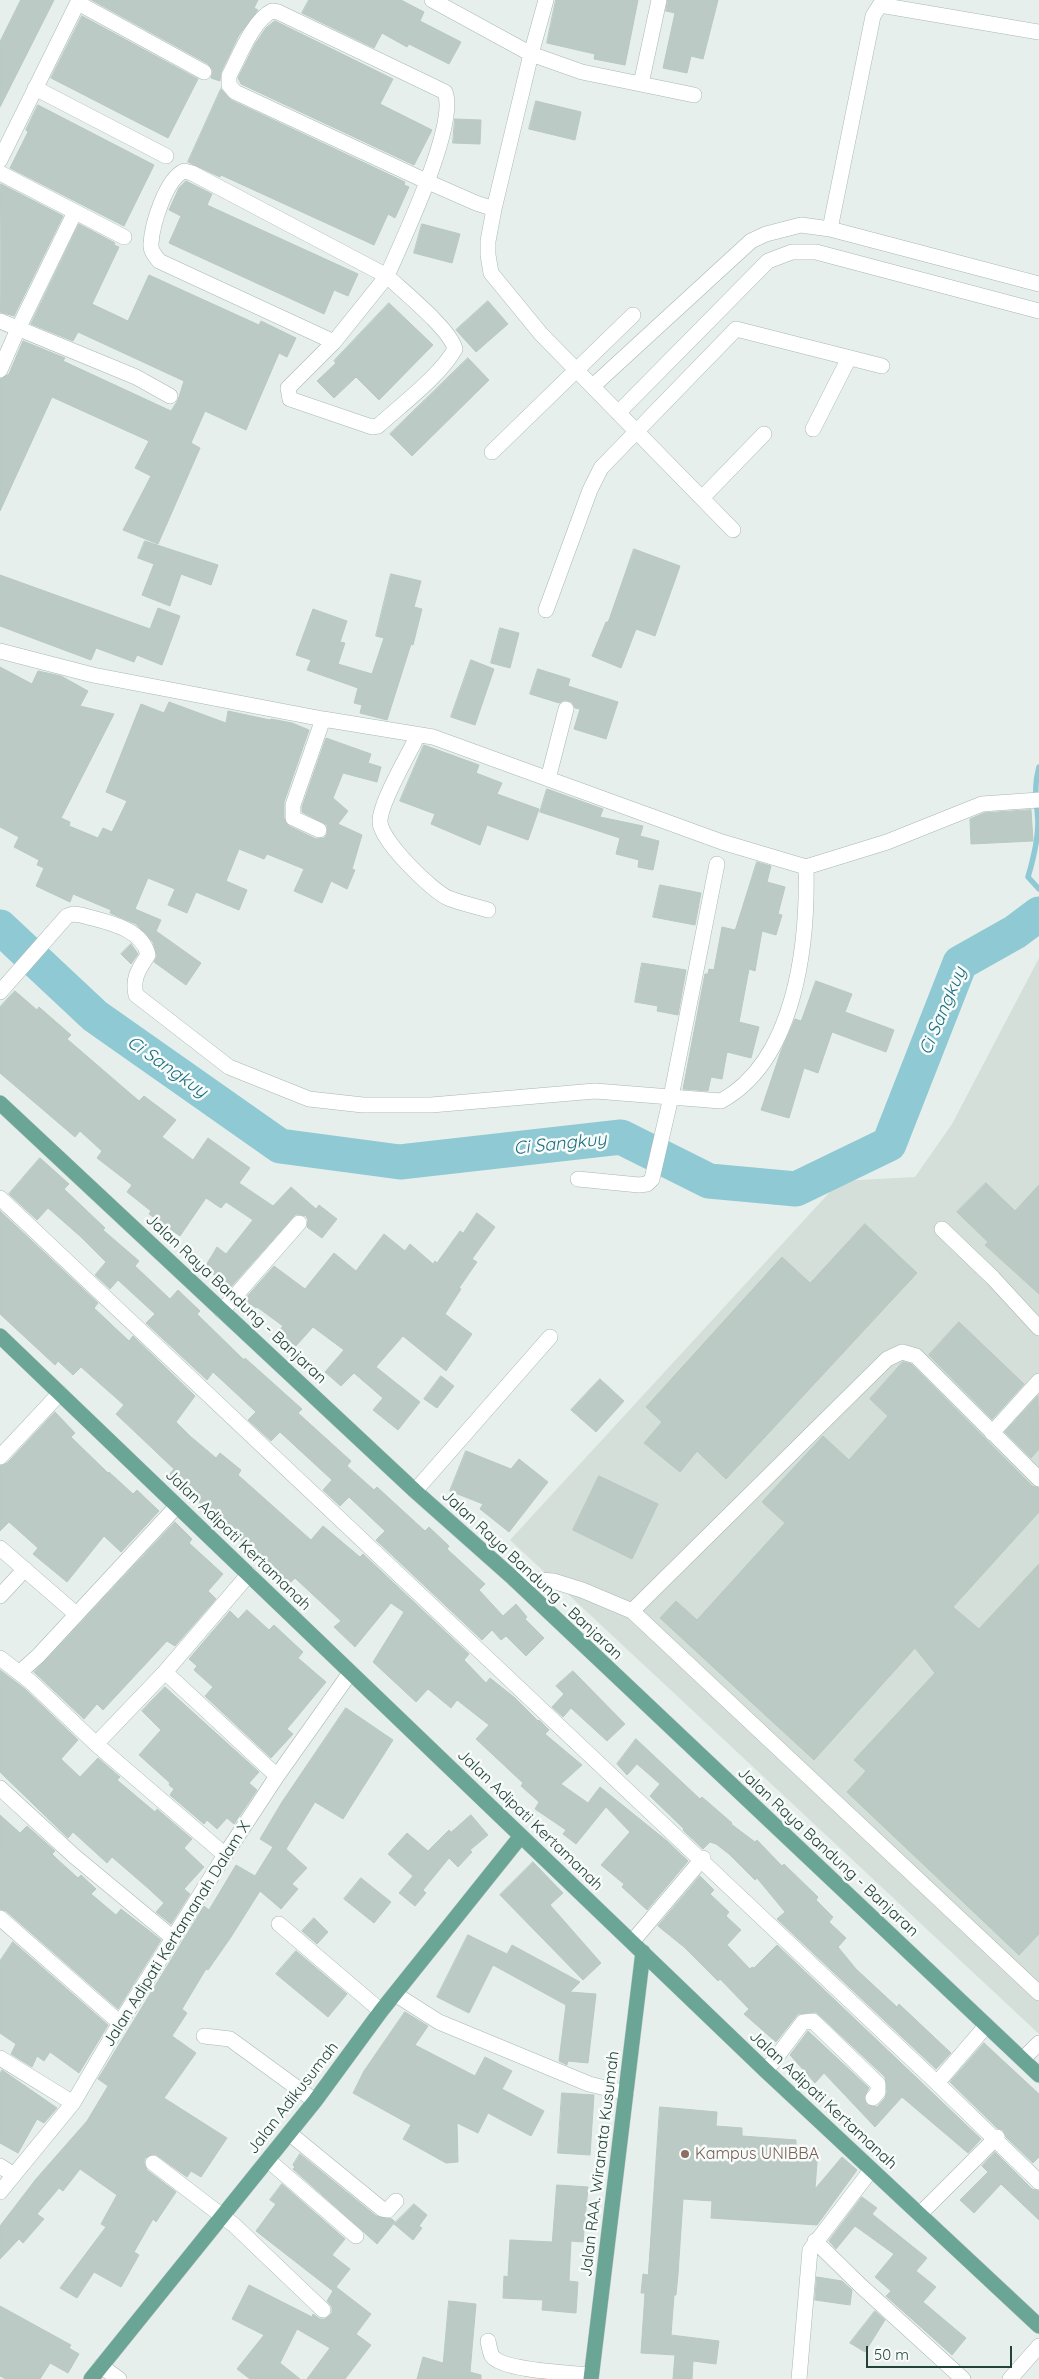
<!DOCTYPE html>
<style>
body{margin:0}
#map{position:relative;width:1039px;height:2379px;overflow:hidden;background:#e6efeb;font-family:Quicksand,sans-serif}
canvas{display:block}
.scale{position:absolute;left:866px;top:2346px;width:146px;height:22px;box-sizing:border-box;border:2px solid #24423a;border-top:0;padding-left:6px;font-size:15px;line-height:18px;white-space:nowrap;color:#24423a;-webkit-text-stroke:4px #f7fbf9;paint-order:stroke}
</style>
<div id="map">
<canvas width="1039" height="2379"></canvas>
<div class="scale">50 m</div>
</div>
<script>
const ctx = document.querySelector('canvas').getContext('2d');
ctx.lineJoin = 'round';
function paint(path, color) {
  ctx.fillStyle = color;
  ctx.fill(path, 'evenodd');
}
function trace(path, color, width, dash) {
  ctx.strokeStyle = color;
  ctx.lineWidth = width;
  ctx.lineCap = dash ? 'butt' : 'round';
  ctx.setLineDash(dash || []);
  ctx.stroke(path);
}
function write(font, color, halo, rows, align = 'center') {
  ctx.font = font + ' Quicksand,sans-serif';
  ctx.lineWidth = 5;
  ctx.setLineDash([]);
  ctx.textBaseline = 'middle';
  ctx.strokeStyle = halo;
  ctx.fillStyle = color;
  for (const [text, x, y, turn = 0] of rows) {
    ctx.save();
    ctx.translate(x, y);
    ctx.rotate((+turn || 0) * Math.PI / 180);
    ctx.textAlign = isNaN(turn) ? turn : align;
    if (halo) ctx.strokeText(text, 0, 0);
    ctx.fillText(text, 0, 0);
    ctx.restore();
  }
}
paint(new Path2D(`
 M1039,958V2034L510,1540L840,1181L915,1177L952,1124Z`), '#d4dfda');
trace(new Path2D(`
 M1039,767C1033,790 1037,800 1038,822C1038,840 1033,860 1028,877L1039,889`), '#8ec9d4', 5.5);
trace(new Path2D(`
 M0,927L95,1016L280,1146L400,1162L621,1137L709,1181L796,1189L889,1144L960,963L1015,932L1039,914`), '#8ec9d4', 35);
const building = new Path2D(`
 M21,0H54L0,107V42Z
 M92,0H258L254,8L258,10L239,35L221,72L220,81L211,78L213,71L208,64Z
 M309,0H401L424,12L420,21L461,42L449,64L409,44L407,47L382,33L374,48L302,13Z
 M556,0H638L625,65L594,59L595,54L547,43Z
 M668,0H718L703,59L691,56L687,73L663,68L675,13L666,11Z
 M82,16L198,79L168,138L51,78Z
 M275,21L393,79L380,104L432,130L414,165L241,84L238,78L255,44L266,28Z
 M221,89L231,100L405,182L404,185L409,187L395,218L388,214L374,245L221,175L220,177L188,162Z
 M536,101L581,112L575,140L529,129Z
 M38,105L154,165L124,226L10,168L28,132L26,130Z
 M455,119L481,120L480,144L453,143Z
 M186,181L212,194L207,205L358,274L348,296L334,290L324,314L169,243L181,216L169,210L179,188Z
 M1,184L63,216L14,316L0,312Z
 M79,224L115,243L114,245L119,247L92,304L128,321L149,275L259,325L261,321L296,338L287,357L279,353L246,430L205,411L191,443L200,448L158,544L123,530L151,476L135,468L149,441L52,397L0,511V379L9,374L23,341L65,358L63,361L171,411L178,400L184,381L78,332L73,341L31,324Z
 M422,224L460,234L452,263L414,253Z
 M488,301L508,324L476,352L456,330Z
 M389,303L433,345L379,400L356,377L334,398L317,381L336,363L334,361Z
 M468,358L489,380L412,456L390,434Z
 M145,541L218,565L211,585L181,574L170,606L142,595L154,564L138,558Z
 M634,549L680,566L655,636L636,629L621,668L592,656L606,622H608Z
 M391,574L421,581L414,607L422,609L413,645L411,644L387,720L360,713L362,705L354,703L358,688L307,670L311,660L296,655L313,609L347,621L340,642L345,643L338,664L372,674L384,638L376,636Z
 M0,575L150,629L158,608L180,616L162,665L137,655L134,662L96,648L91,660L0,626Z
 M500,628L519,633L510,668L491,663Z
 M471,660L494,669L475,725L451,717Z
 M0,667L32,684L38,671L61,676L88,691L80,706L114,714L61,818L70,822L69,826L98,838L103,828L112,832L127,801L106,792L141,704L164,713L169,702L226,723L228,711L270,720L271,719L292,723L309,730L284,802V818L289,826L316,839L324,838L327,834V825L302,812V807L326,738L371,754L368,763L381,767L377,782L343,773L333,798L348,811L338,824L362,835L352,869L355,870L347,889L331,881L322,903L294,891L304,869L267,854L264,859L239,849L226,881L247,890L239,910L196,892L187,913L168,905L175,889L148,878L135,909L161,920L156,931L201,963L186,985L154,962L157,956L153,942L136,924L110,913L111,910L73,894L70,902L36,886L44,868L37,865L39,860L14,847L19,837L0,827Z
 M538,669L570,679L568,686L618,702L606,739L574,729L580,709L575,708L572,702L564,700L559,703L530,694Z
 M424,745L479,765L476,773L502,783L497,794L539,809L528,840L487,825L480,845L431,824L435,814L400,801Z
 M547,789L603,809L600,817L643,826L640,836L659,841L653,870L638,867L639,860L616,854L620,838L540,812Z
 M1031,810L1033,841L971,844L970,819L984,813Z
 M757,862L771,866L767,882L785,887L778,914L782,915L776,935L762,931L755,971L749,969L739,1022L759,1027L751,1058L727,1052L722,1079L711,1077L708,1091L683,1089L705,974H708L709,969L714,970L722,927L735,930Z
 M660,885L701,893L695,925L653,917Z
 M131,944L138,954L131,964L121,954Z
 M642,963L686,970L678,1015L657,1011L658,1006L635,1002Z
 M816,981L852,994L845,1012L894,1030L886,1052L832,1032L818,1073L804,1068L789,1118L761,1110L781,1051L795,1019L801,1021Z
 M15,991L37,1010L39,1007L71,1035L67,1039L139,1101L144,1096L176,1120L162,1137L193,1160L208,1138L250,1168L239,1183L273,1206L291,1187L316,1209L319,1205L337,1219L322,1238L307,1227L308,1220L306,1216L296,1214L230,1288L205,1267L217,1247L226,1254L253,1220L226,1202L221,1208L206,1198L180,1236L149,1214L151,1211L127,1192L132,1185L97,1158L102,1151L80,1131L75,1137L0,1073V1007Z
 M40,1158L69,1184L64,1189L105,1228L103,1230L139,1261L135,1266L170,1299L178,1290L200,1311L197,1314L244,1360L245,1358L302,1409L298,1413L351,1461L347,1466L374,1490L377,1487L425,1531L429,1527L449,1546L447,1549L485,1584L479,1590L503,1616L516,1604L527,1617L525,1619L544,1638L526,1656L506,1636L501,1640L492,1630L482,1640L376,1540L385,1531L349,1497L340,1506L323,1490L332,1480L280,1432L271,1441L248,1420L256,1412L213,1372L207,1380L146,1323L155,1314L118,1280L110,1289L95,1275L106,1262L81,1237L48,1208L37,1220L9,1194Z
 M986,1183L1015,1211L1039,1185V1294L985,1245L988,1242L957,1212Z
 M0,1211L98,1303L94,1308L129,1341L133,1336L195,1396L176,1422L190,1436L216,1458L220,1453L241,1470L238,1475L311,1540L323,1526L360,1557L363,1554L469,1654L464,1660L486,1683L490,1678L515,1698L538,1721L539,1720L549,1730L545,1734L582,1765L561,1784L588,1803L600,1787L667,1841L688,1861L647,1910L622,1887L624,1884L601,1865L630,1832L606,1807L576,1844L563,1834L566,1830L535,1809L539,1802L521,1786L523,1783L476,1739L489,1725L457,1700L451,1708L428,1689L416,1702L373,1662L404,1612L391,1603L355,1647L334,1627L341,1621L295,1578L289,1584L169,1475L174,1469L116,1414L124,1405L81,1367L73,1375L58,1361L55,1365L0,1314Z
 M477,1213L495,1227L472,1259L477,1262L459,1288L461,1289L445,1314L472,1334L446,1371L403,1336L376,1367L420,1402L398,1430L373,1410L383,1398L354,1373L341,1386L325,1372L344,1350L313,1327L295,1347L278,1332L283,1326L257,1307L256,1308L244,1300L274,1266L305,1289L334,1253L356,1271L384,1234L405,1251L410,1244L433,1264L435,1261L437,1263L460,1231L463,1233Z
 M865,1224L917,1273L726,1479L697,1451L680,1472L644,1443L662,1422L646,1407L782,1257L810,1283Z
 M959,1322L1024,1384L992,1419L929,1355Z
 M903,1362L911,1364L1032,1486L1039,1488V1512L953,1607L979,1629L1039,1564V1934L1019,1955L847,1792L866,1771L854,1760L935,1673L915,1648L814,1760L660,1618L676,1601L697,1620L785,1523L762,1502L823,1436L849,1460L888,1416L870,1399Z
 M441,1376L454,1386L437,1408L424,1399Z
 M600,1379L624,1401L596,1432L571,1410Z
 M1038,1396L1039,1449L1031,1458L1005,1432Z
 M55,1412L75,1433L71,1437L108,1473L109,1472L133,1494L137,1490L159,1511L121,1552L104,1536L67,1582L33,1554L38,1548L9,1522L0,1531V1466L7,1463Z
 M466,1451L511,1469L519,1459L548,1482L509,1532L480,1509L483,1504L450,1491Z
 M599,1476L658,1504L632,1559L573,1530Z
 M175,1522L192,1539L189,1543L223,1574L208,1591L216,1599L175,1646L167,1641L103,1710L97,1704L84,1719L34,1672Z
 M247,1610L269,1630L274,1625L303,1652L298,1658L326,1682L287,1729L293,1734L271,1758L205,1696L213,1687L194,1670L197,1666L189,1659L230,1611L238,1619Z
 M0,1670L25,1689L78,1740L61,1759L80,1777L98,1758L120,1777L117,1780L155,1812L157,1809L192,1839L184,1848L204,1867L184,1889L190,1894L171,1924L156,1912L164,1903L149,1889L112,1857L107,1863L73,1832L68,1838L0,1772Z
 M573,1671L625,1724L607,1741L571,1708L563,1717L552,1707L564,1694L556,1686Z
 M165,1687L259,1772L249,1783L257,1790L234,1824L227,1818L217,1829L207,1820L204,1824L170,1795L174,1789L169,1785L170,1783L139,1755L161,1730L142,1711Z
 M346,1708L393,1740L343,1819L315,1802L286,1849L307,1868L292,1884L298,1889L281,1909L260,1891L231,1937L208,1970L206,1969L182,2009L187,2013L172,2036L196,2053L164,2098L227,2138L201,2177L191,2171L187,2177L155,2154L145,2158L144,2162L147,2170L176,2192L156,2222L153,2219L134,2252L139,2255L121,2287L94,2272L77,2298L60,2288L106,2227L101,2224L117,2195L80,2169L63,2191L59,2188L37,2214L44,2219L23,2243L19,2239L0,2259V2226L36,2179L87,2121L108,2086L98,2079L204,1906L209,1910L236,1865L255,1876L273,1847L260,1839L282,1802Z
 M636,1739L700,1799L702,1797L732,1823L731,1824L755,1842L757,1840L782,1866L784,1864L818,1897L816,1900L833,1917L829,1922L846,1938L838,1947L856,1969L897,2007L899,2004L951,2053L936,2069L777,1919L785,1912L757,1878L755,1880L729,1854L716,1844L710,1842L703,1849L683,1830L684,1829L650,1796L660,1784L637,1764L627,1775L617,1764Z
 M0,1815L20,1833L27,1826L55,1851L52,1854L57,1859L78,1878L81,1875L96,1889L91,1894L116,1915L121,1909L161,1940L118,2009L6,1911L0,1909Z
 M471,1815L488,1835L470,1850L472,1852L458,1867L449,1858L423,1890L426,1893L415,1906L399,1893L413,1876L388,1854L407,1833L428,1851L449,1830L451,1832Z
 M533,1862L563,1893L550,1905L601,1963L583,1980L500,1895Z
 M700,1876L714,1890L710,1894L729,1912L726,1916L741,1930L727,1945L750,1969L752,1967L754,1968L777,1945L981,2139L968,2153L902,2097L875,2127L824,2073L815,2083L790,2055L808,2031L869,2088L864,2097L867,2105L877,2107L885,2098L887,2092L885,2077L816,2012L798,2014L776,2042L744,2014L749,2009L720,1979L718,1981L684,1947L658,1926Z
 M361,1878L391,1902L374,1923L344,1899Z
 M314,1918L328,1932L317,1944L302,1931Z
 M468,1935L507,1954L512,1945L580,1982L570,1992L596,1994L588,2063L568,2061L567,2065L559,2061L566,2005L493,1965L469,2013L437,1997Z
 M13,1942L108,2025L79,2073L50,2052L44,2061L37,2056L32,2067L11,2054L16,2044L0,2033V1961Z
 M296,1951L347,1994L328,2017L276,1974Z
 M405,2012L428,2026L415,2045L475,2076L485,2057L512,2071L502,2089L544,2111L531,2136L488,2113L478,2133L457,2123L458,2162L446,2163L403,2139L411,2125L353,2093L364,2071Z
 M984,2043L1039,2094V2157L1033,2163L1006,2137L1003,2130L997,2128L950,2082Z
 M2,2070L57,2108L44,2123L37,2119L18,2153L0,2143V2075Z
 M562,2093L594,2095L590,2155L558,2153Z
 M660,2107L717,2112L716,2126L742,2128V2136L796,2140V2148L818,2149L815,2189L842,2157L857,2170L817,2225L711,2218L712,2201L683,2199L678,2274L676,2295H674L671,2335L719,2341L716,2364L693,2361L692,2379H673L675,2355L641,2353L645,2293H641L643,2274L648,2275Z
 M995,2152L1032,2189L1039,2191V2220L1001,2184L974,2213L960,2200L988,2172L982,2166Z
 M300,2154L376,2216L392,2219L395,2222L377,2244L293,2169L295,2167L293,2165Z
 M282,2184L345,2239L332,2255L350,2269L336,2287L371,2314L356,2334L371,2345L345,2379H307L330,2348L297,2329L280,2363L300,2379H250L237,2369L264,2335L232,2319L249,2285L312,2317L313,2314L320,2319H325L332,2313V2307L327,2301L333,2291L256,2231L276,2204L270,2200Z
 M557,2185L588,2187L583,2242L571,2241L569,2281L578,2282L576,2313L542,2310L543,2300L503,2298L504,2276L508,2277L510,2240L552,2242Z
 M862,2197L877,2208L872,2214L927,2258L916,2271L936,2287L923,2302L966,2338L952,2355L886,2296L891,2291L875,2277L894,2254L855,2226L836,2249L829,2241Z
 M414,2204L427,2215L419,2226L422,2228L413,2240L394,2224Z
 M817,2277L842,2281L852,2290L850,2305L815,2300Z
 M449,2301L476,2304L470,2372L481,2375V2379H417L423,2357L443,2363Z
 M0,2306L71,2345L69,2348L79,2354L68,2373L50,2363L40,2379H6L0,2376Z
 M875,2311L885,2320L865,2352L850,2343Z`);
paint(building, '#bbcac4');
trace(building, '#b8c9c2', 1);
const minor = new Path2D(`
 M432,0L531,54L494,209L488,241V255L491,273L541,334L733,530
 M546,0L531,54L582,72L694,95
 M78,3L204,72
 M641,84L659,0
 M35,88L166,156
 M0,160L79,0
 M184,171L192,173L387,276L334,342L159,261C155,256 150,250 151,244C152,224 166,179 184,171Z
 M0,173L124,237
 M830,229L873,16L880,5L1039,32
 M0,321L136,377L170,396
 M334,342L288,388L290,399L372,427L378,426C401,405 441,375 455,349C450,329 404,292 387,276C402,241 458,125 445,92L278,12L272,11C253,20 239,57 229,76V85L235,92L428,182L476,203L494,209
 M0,370L18,329L75,212
 M593,386L751,241L766,234L801,225L830,229L1039,284
 M618,413L768,261L792,252H816L1039,311
 M813,429L849,358
 M492,452L633,315
 M702,498L764,434
 M546,610L590,490L601,468L736,329L882,366
 M0,651L93,675L323,719L433,737L722,842L806,867L887,842L982,804L1039,800
 M418,735C409,754 379,804 380,822C381,841 431,890 448,898C460,903 475,906 488,910
 M548,779L566,709
 M319,830L293,818V805L323,719
 M0,992L67,916L73,914L81,915C105,922 142,927 148,955C139,969 132,978 136,995L229,1067L309,1099L363,1105H431L595,1091L721,1101C796,1060 808,943 806,867
 M578,1179L639,1185L647,1184L652,1179L671,1097L717,864
 M0,1198L937,2083L1039,2182
 M942,1229L993,1278L1039,1328
 M222,1311L299,1223
 M992,1433L1039,1381
 M0,1457L60,1393
 M415,1491L550,1337
 M0,1548L76,1614
 M513,1578L553,1581L582,1590L632,1611L887,1359L902,1352L916,1356L1039,1479
 M0,1596L25,1569
 M632,1611L1039,1993
 M0,1658L31,1682L96,1744L225,1855
 M165,1672L277,1776
 M19,1673L38,1656L177,1506
 M96,1744L165,1672L249,1574
 M0,1788L74,1856L173,1938
 M0,1918L120,2023
 M279,1924L381,2011
 M632,1942L703,1858L701,1860
 M395,1994L439,2022L589,2084L626,2093
 M204,2036L230,2039L315,2101
 M0,2058L73,2103
 M1023,2059L1039,2043
 M766,2071L803,2022L813,2021L878,2084V2092L873,2098
 M937,2083L986,2026
 M289,2133L382,2209L388,2210L396,2201
 M268,2160L356,2236
 M153,2163L234,2225L323,2310
 M0,2166L14,2175
 M0,2192L73,2103L120,2023L225,1855L277,1776L350,1673
 M920,2214L997,2137L995,2140
 M815,2241L861,2286L963,2379
 M488,2341C489,2346 490,2352 492,2356C503,2371 572,2373 591,2375
 M101,2366L119,2379
 M799,2379L810,2250L871,2170
 M1010,2379L1039,2346`);
const major = new Path2D(`
 M0,1103L415,1491L513,1578L1039,2075
 M0,1336L766,2071L1039,2326
 M91,2379L315,2101L381,2011L521,1836
 M591,2379L643,1952`);
trace(minor, '#a8b8b2', 16);
trace(major, '#c2cac8', 16);
trace(minor, '#fff', 15);
trace(major, '#6aa596', 15);
for (const [x, y, r, color] of [
 [685,2154,5,"#8d6e63"]
]) {
  const dot = new Path2D();
  dot.arc(x, y, r, 0, 2 * Math.PI);
  ctx.fillStyle = color;
  ctx.fill(dot);
  trace(dot, '#f7fbf9', 2);
}
write('16px', '#24423a', '#f7fbf9', [
 ["Jalan Raya Bandung - Banjaran",236,1299,43],
 ["Jalan Adipati Kertamanah",238,1540,44],
 ["Jalan Raya Bandung - Banjaran",532,1575,43],
 ["Jalan Adipati Kertamanah",530,1820,44],
 ["Jalan Raya Bandung - Banjaran",828,1852,43],
 ["Jalan Adipati Kertamanah Dalam X",177,1934,-58],
 ["Jalan Adikusumah",293,2098,-52],
 ["Jalan Adipati Kertamanah",823,2100,43],
 ["Jalan RAA. Wiranata Kusumah",600,2164,-83]
]);
write('16px', '#785e54', '#f7fbf9', [
 ["Kampus UNIBBA",695,2154]
], 'left');
write('italic 18px', '#1c6f80', '#f7fbf9', [
 ["Ci Sangkuy",943,1011,-67],
 ["Ci Sangkuy",167,1067,35],
 ["Ci Sangkuy",560,1144,-6]
]);
</script>
